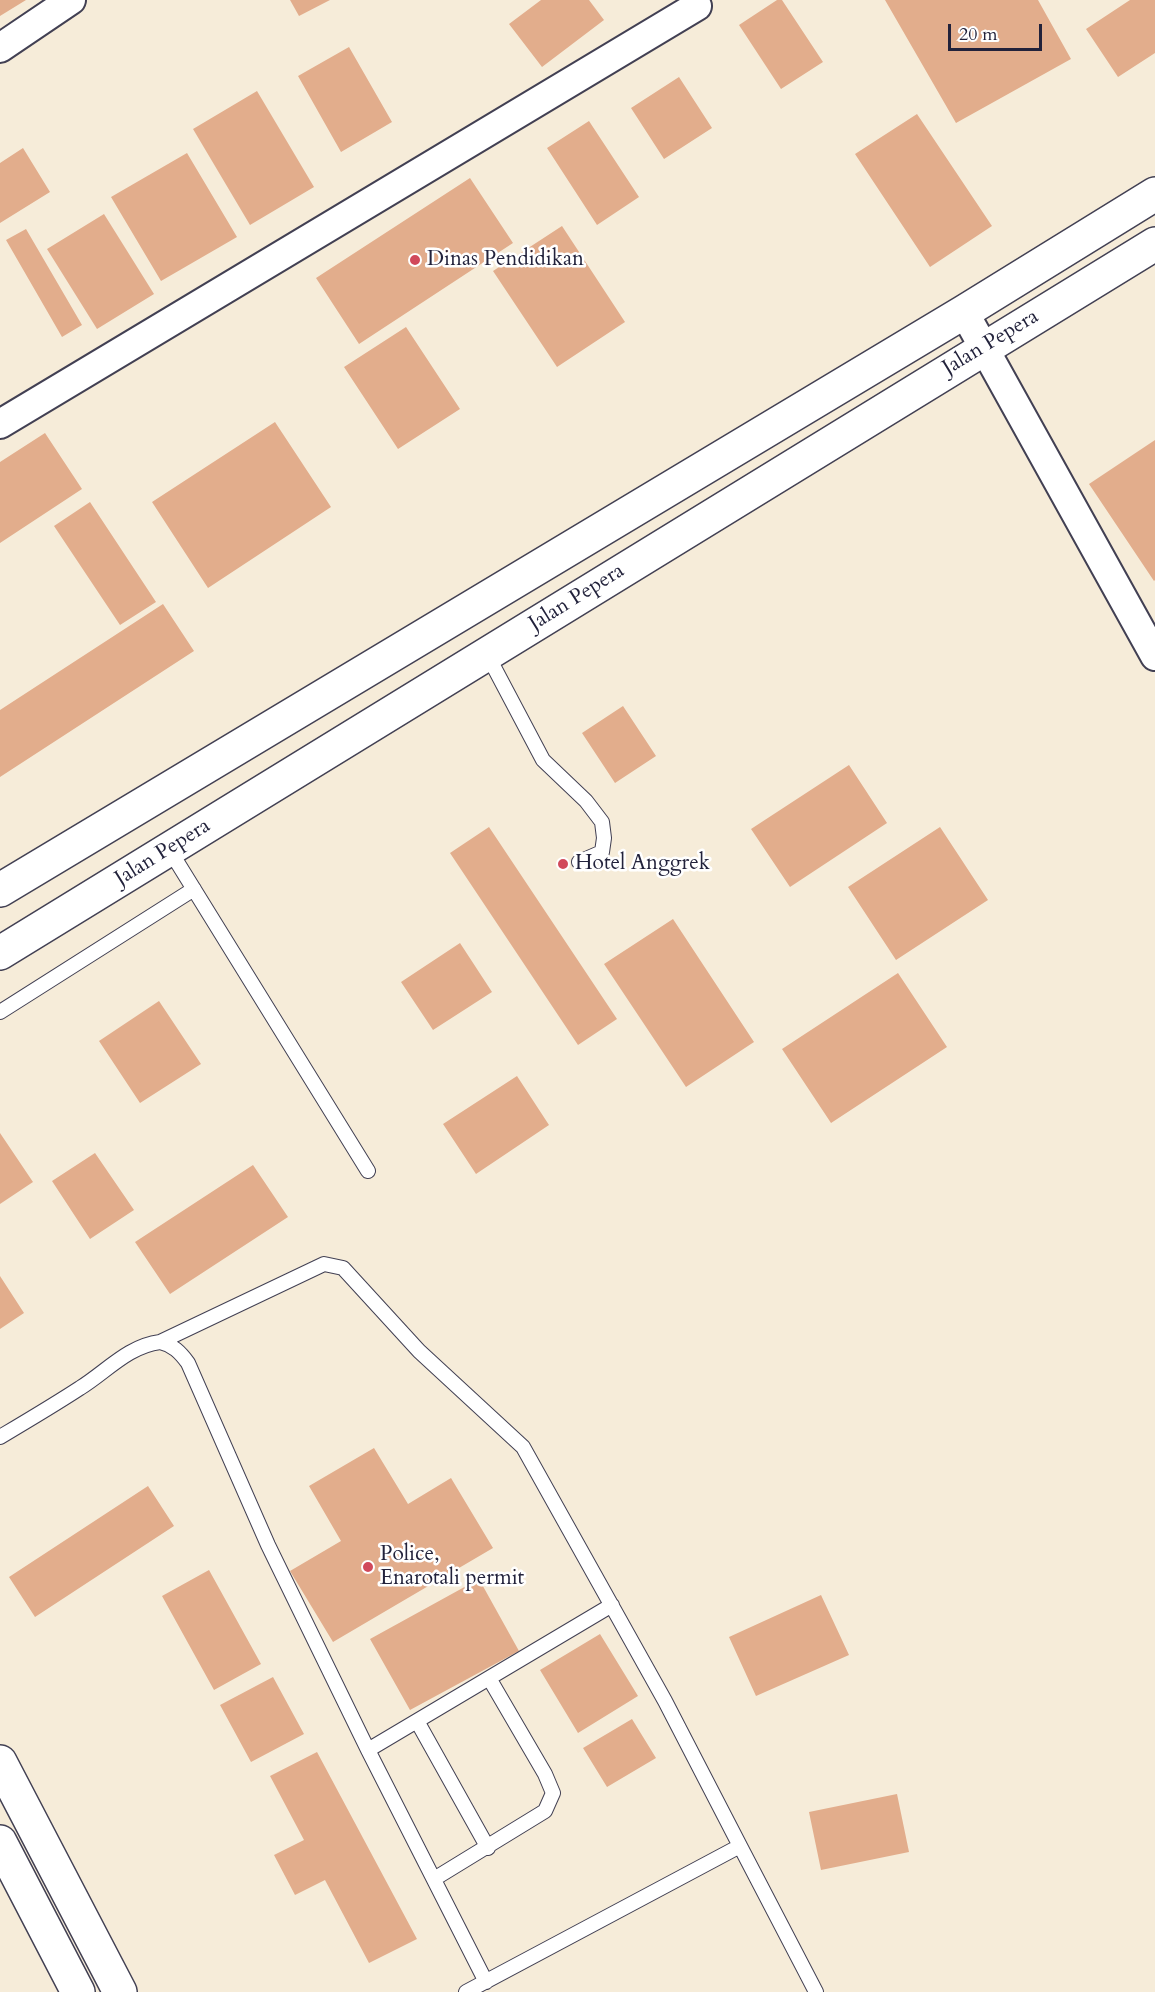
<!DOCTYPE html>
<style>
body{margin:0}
#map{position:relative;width:1155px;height:1992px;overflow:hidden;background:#f6ecd9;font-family:Cardo,serif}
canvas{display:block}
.scale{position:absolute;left:948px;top:24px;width:94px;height:27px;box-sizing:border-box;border:3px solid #22223b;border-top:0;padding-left:8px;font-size:18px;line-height:21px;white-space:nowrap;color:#22223b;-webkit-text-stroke:4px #fff;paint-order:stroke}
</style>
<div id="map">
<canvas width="1155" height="1992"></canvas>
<div class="scale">20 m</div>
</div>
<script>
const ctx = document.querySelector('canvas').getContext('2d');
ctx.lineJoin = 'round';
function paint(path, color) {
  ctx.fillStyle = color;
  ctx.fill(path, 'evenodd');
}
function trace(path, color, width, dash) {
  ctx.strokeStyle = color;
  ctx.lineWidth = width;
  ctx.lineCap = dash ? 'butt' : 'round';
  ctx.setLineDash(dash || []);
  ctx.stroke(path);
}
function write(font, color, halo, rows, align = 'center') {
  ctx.font = font + ' Cardo,serif';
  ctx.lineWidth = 5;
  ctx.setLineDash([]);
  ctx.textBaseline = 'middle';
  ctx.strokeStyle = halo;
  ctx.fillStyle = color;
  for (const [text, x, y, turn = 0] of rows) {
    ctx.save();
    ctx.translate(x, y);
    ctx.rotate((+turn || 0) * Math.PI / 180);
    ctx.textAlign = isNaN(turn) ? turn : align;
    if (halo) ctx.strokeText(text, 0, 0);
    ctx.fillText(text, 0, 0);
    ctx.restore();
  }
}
paint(new Path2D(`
 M0,0H26L0,16Z
 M290,0H330L299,16Z
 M541,0H589L604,20L542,67L509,24Z
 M777,0H782L823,62L781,89L739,25Z
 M885,0H1038L1071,59L956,123Z
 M1130,0H1155V53L1118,77L1086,29Z
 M349,47L392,122L341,152L298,76Z
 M679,77L712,128L664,159L631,108Z
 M257,91L314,187L250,225L193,129Z
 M917,114L992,226L930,267L855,154Z
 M589,121L639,197L597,225L547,148Z
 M23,148L50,192L0,223V163Z
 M187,153L237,237L161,281L111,197Z
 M470,178L513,243L359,344L316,278Z
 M104,214L154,294L97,329L47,249Z
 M562,226L625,322L557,367L493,271Z
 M26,229L82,325L62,337L6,240Z
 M406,327L460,409L398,449L344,367Z
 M275,422L331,507L208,588L152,502Z
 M45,433L82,489L0,543V462Z
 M1155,440V580L1154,581L1089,484Z
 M90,502L156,602L120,625L54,526Z
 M163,604L194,651L0,777V710Z
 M623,706L656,756L615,783L582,733Z
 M849,765L887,823L790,887L751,829Z
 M489,827L617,1019L578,1045L450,853Z
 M940,827L988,900L896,960L848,887Z
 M673,919L754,1042L686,1087L604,964Z
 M460,943L492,992L433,1030L401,982Z
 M898,973L947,1047L831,1123L782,1049Z
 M159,1001L201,1064L140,1103L99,1041Z
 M517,1076L549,1125L476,1174L443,1124Z
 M0,1133L33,1182L0,1204Z
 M95,1153L134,1210L90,1239L52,1181Z
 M253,1165L288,1217L170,1294L135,1242Z
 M0,1276L24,1313L0,1329Z
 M374,1448L408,1504L451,1478L493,1548L333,1642L290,1571L341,1541L309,1486Z
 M148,1486L174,1526L35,1617L9,1577Z
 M209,1570L261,1664L214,1690L162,1596Z
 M479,1579L519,1651L410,1710L370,1639Z
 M821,1595L849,1655L756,1696L729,1637Z
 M600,1634L638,1696L578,1733L540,1670Z
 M273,1677L304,1734L251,1762L220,1705Z
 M632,1719L656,1758L607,1787L583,1748Z
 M317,1752L417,1939L369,1963L325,1880L295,1895L274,1855L304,1840L270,1776Z
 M897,1794L909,1852L821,1870L809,1812Z`), '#e2ad8c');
const service = new Path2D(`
 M487,654L543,760L586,801L602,822L604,838L602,852L579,862
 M169,849L368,1171
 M0,1012L194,889
 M160,1342C173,1345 180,1352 188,1363L268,1545L368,1750L486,1982
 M0,1437C27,1421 54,1405 80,1388C106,1372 128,1346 160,1342L324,1264L343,1268L419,1351L523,1447L665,1701L740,1846L466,1992
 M417,1721L488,1848
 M368,1750L612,1605
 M740,1846L816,1992
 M434,1879L545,1811L553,1793L545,1774L489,1678`);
const minor = new Path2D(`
 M0,48L71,0
 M964,312L1155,656
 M0,424L697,6`);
const secondary = new Path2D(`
 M0,890L964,312L1155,194
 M0,953L1155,244`);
const trunk = new Path2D(`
 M0,1762L120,1992
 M0,1842L78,1992`);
trace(service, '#424053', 16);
trace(minor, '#424053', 32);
trace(secondary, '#424053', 36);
trace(trunk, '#424053', 36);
trace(service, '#fff', 14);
trace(minor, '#fff', 28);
trace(secondary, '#fff', 33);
trace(trunk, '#fff', 33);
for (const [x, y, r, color] of [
 [415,260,6,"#d1495b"],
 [563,864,6,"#d1495b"],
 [368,1567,6,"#d1495b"]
]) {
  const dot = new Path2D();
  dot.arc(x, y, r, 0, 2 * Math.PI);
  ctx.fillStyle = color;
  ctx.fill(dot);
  trace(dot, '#fff', 2);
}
write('21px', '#22223b', '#fff', [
 ["Dinas Pendidikan",427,260],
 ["Hotel Anggrek",575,864],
 ["Police,",380,1555],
 ["Enarotali permit",380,1579]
], 'left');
write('21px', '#22223b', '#fff', [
 ["Jalan Pepera",991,343,-31],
 ["Jalan Pepera",577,598,-32],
 ["Jalan Pepera",163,853,-32]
]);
</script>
